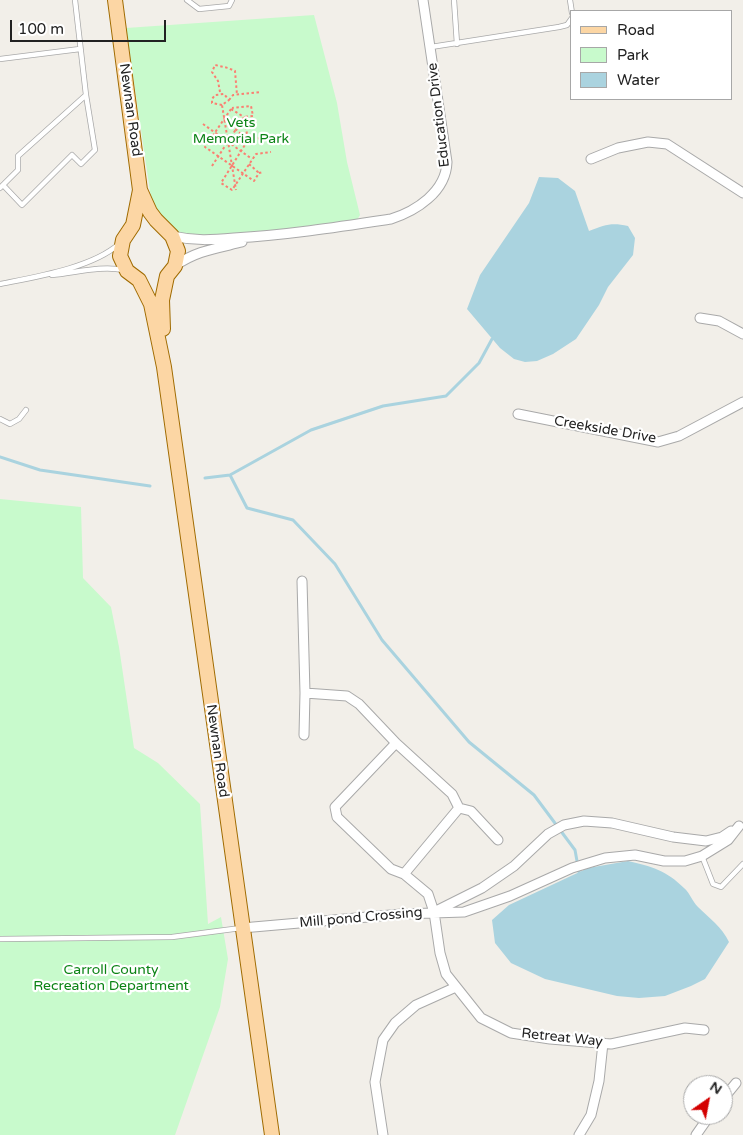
<!DOCTYPE html>
<style>
body{margin:0}
#map{position:relative;width:743px;height:1135px;overflow:hidden;background:#f2efe9;font-family:"Varela Round",sans-serif}
canvas{display:block}
.legend{position:absolute;left:570px;top:10px;width:162px;height:90px;box-sizing:border-box;background:#fff;border:1px solid #a7a7a7;margin:0;padding:6px 9px;list-style:none;font-size:15px;color:#222}
.legend li{display:flex;align-items:center;gap:10px;height:25px}
.legend b{width:25px;border:1px solid #a7a7a7}
.north{position:absolute;left:683px;top:1075px;width:50px;height:50px;box-sizing:border-box;background:#fff;border:1px solid #a7a7a7;border-radius:50%;rotate:33deg;font-size:14px;font-weight:700;line-height:20px;text-align:center;color:#222}
.north::after{content:'';display:block;margin:auto;width:18px;height:22px;background:#d40000;clip-path:polygon(50% 0,100% 100%,50% 72%,0 100%)}
.scale{position:absolute;left:10px;top:20px;width:156px;height:22px;box-sizing:border-box;border:2px solid #222;border-top:0;padding-left:6px;font-size:15px;line-height:18px;white-space:nowrap;color:#222;-webkit-text-stroke:4px #fff;paint-order:stroke}
</style>
<div id="map">
<canvas width="743" height="1135"></canvas>
<ul class="legend">
<li><b style="height:6px;background:#fcd6a4"></b>Road</li>
<li><b style="height:14px;background:#c8facc"></b>Park</li>
<li><b style="height:14px;background:#aad3df"></b>Water</li>
</ul>
<div class="north">N</div>
<div class="scale">100 m</div>
</div>
<script>
const ctx = document.querySelector('canvas').getContext('2d');
ctx.lineJoin = 'round';
function paint(path, color) {
  ctx.fillStyle = color;
  ctx.fill(path, 'evenodd');
}
function trace(path, color, width, dash) {
  ctx.strokeStyle = color;
  ctx.lineWidth = width;
  ctx.lineCap = dash ? 'butt' : 'round';
  ctx.setLineDash(dash || []);
  ctx.stroke(path);
}
function write(font, color, halo, rows, align = 'center') {
  ctx.font = font + ' "Varela Round",sans-serif';
  ctx.lineWidth = 4.5;
  ctx.setLineDash([]);
  ctx.textBaseline = 'middle';
  ctx.strokeStyle = halo;
  ctx.fillStyle = color;
  for (const [text, x, y, turn = 0] of rows) {
    ctx.save();
    ctx.translate(x, y);
    ctx.rotate((+turn || 0) * Math.PI / 180);
    ctx.textAlign = isNaN(turn) ? turn : align;
    if (halo) ctx.strokeText(text, 0, 0);
    ctx.fillText(text, 0, 0);
    ctx.restore();
  }
}
paint(new Path2D(`
 M314,15L337,103L347,162L360,215L354,225L208,236L192,235L177,233L165,225L152,205L126,28Z
 M0,499L81,507L83,578L111,607L119,647L134,748L158,763L200,804L208,924L221,917L228,959L220,1007L175,1135H0Z`), '#c8facc');
paint(new Path2D(`
 M539,177L558,178L575,191L589,231C605,225 611,222 628,226L635,238L633,255L608,287L599,305L576,339L553,354L537,361L525,362L514,359L500,348L467,309L480,275L529,203Z
 M628,861C651,866 667,871 684,888C690,893 692,901 698,907C709,918 722,927 729,942L705,979L691,986L665,996L639,998L617,996L545,979L511,963L495,943L492,920L509,905L588,868Z`), '#aad3df');
trace(new Path2D(`
 M0,457L40,470L150,486
 M230,475L247,508L293,520L335,564L382,640L469,742L534,795L575,850L579,872
 M205,478L230,475L311,430L383,406L446,396L479,363L492,339`), '#aad3df', 3);
const service = new Path2D(`
 M75,0L86,95
 M187,0L199,9L229,6L232,0
 M454,0L457,44
 M570,0L572,13
 M431,47L559,27L567,25L572,18
 M0,59L80,49
 M0,188L18,170V156L86,95L95,150L81,164L72,155L22,205L3,185
 M52,275C75,273 101,265 124,270
 M0,284C35,277 92,268 119,244
 M0,419L10,424L19,419L26,410
 M702,856L713,884L721,887L743,864
 M0,939L172,937L241,928`);
const minor = new Path2D(`
 M591,159L618,148L648,142L667,144L743,193
 M172,236C195,241 211,240 234,238C286,235 338,227 391,219C416,211 446,192 447,162L423,0
 M175,266C195,251 218,248 242,242
 M700,318L719,321L743,334
 M518,414L658,442L679,436L743,402
 M302,581L305,693L347,696L359,704L396,743L452,794L459,808L404,874L428,894L434,912L440,953L446,974L481,1018L511,1033L550,1039L611,1044L685,1028L704,1030
 M304,735L305,693
 M396,743L335,807L337,817L391,869L404,874
 M459,808L471,811L498,840
 M436,911L482,888L514,866L548,834L564,825L584,821L612,823L673,837L706,841L722,837L731,831
 M242,928L402,914L464,912L510,896L572,868L605,858L635,855L664,861H685L702,856L728,840L739,826
 M723,1099L736,1083
 M383,1135L375,1082L383,1040L395,1023L416,1005L456,987
 M579,1135L591,1115L599,1081L603,1043
 M696,1135L710,1115`);
const primary = new Path2D(`
 M115,0L140,190L150,212L156,220L172,236L178,251L175,266L167,276L162,300L163,329
 M140,190L133,225L123,240L120,256L127,271L139,280L151,304L164,367L272,1135`);
trace(service, '#a9a9a9', 6);
trace(minor, '#a9a9a9', 11);
trace(primary, '#a06b00', 16);
trace(new Path2D(`
 M220,92L218,81L212,72L215,65L228,68L235,71L237,95
 M229,100L233,95L261,92
 M222,105L212,103V99L215,95L224,94L229,100L222,105L236,190
 M231,109L244,117L248,140L221,183L232,190L256,154L271,152
 M231,109L205,147L254,181L259,173L263,172
 M224,119L248,140
 M203,124L252,159
 M248,140L268,137
 M249,164L259,173
 M212,166L244,117L253,116L251,106L232,108`), '#fa8072', 2, [2.5, 2.5]);
trace(service, '#fff', 4.5);
trace(minor, '#fff', 9);
trace(primary, '#fcd6a4', 14);
write('14px', '#222', '#fff', [
 ["Newnan Road",130,110,82],
 ["Education Drive",439,115,-97],
 ["Creekside Drive",605,430,10],
 ["Newnan Road",217,751,82],
 ["Mill pond Crossing",361,918,-5],
 ["Retreat Way",562,1038,6]
]);
write('14px', '#0c8416', '#fff', [
 ["Vets",241,123],
 ["Memorial Park",241,139],
 ["Carroll County",111,970],
 ["Recreation Department",111,986]
]);
</script>
